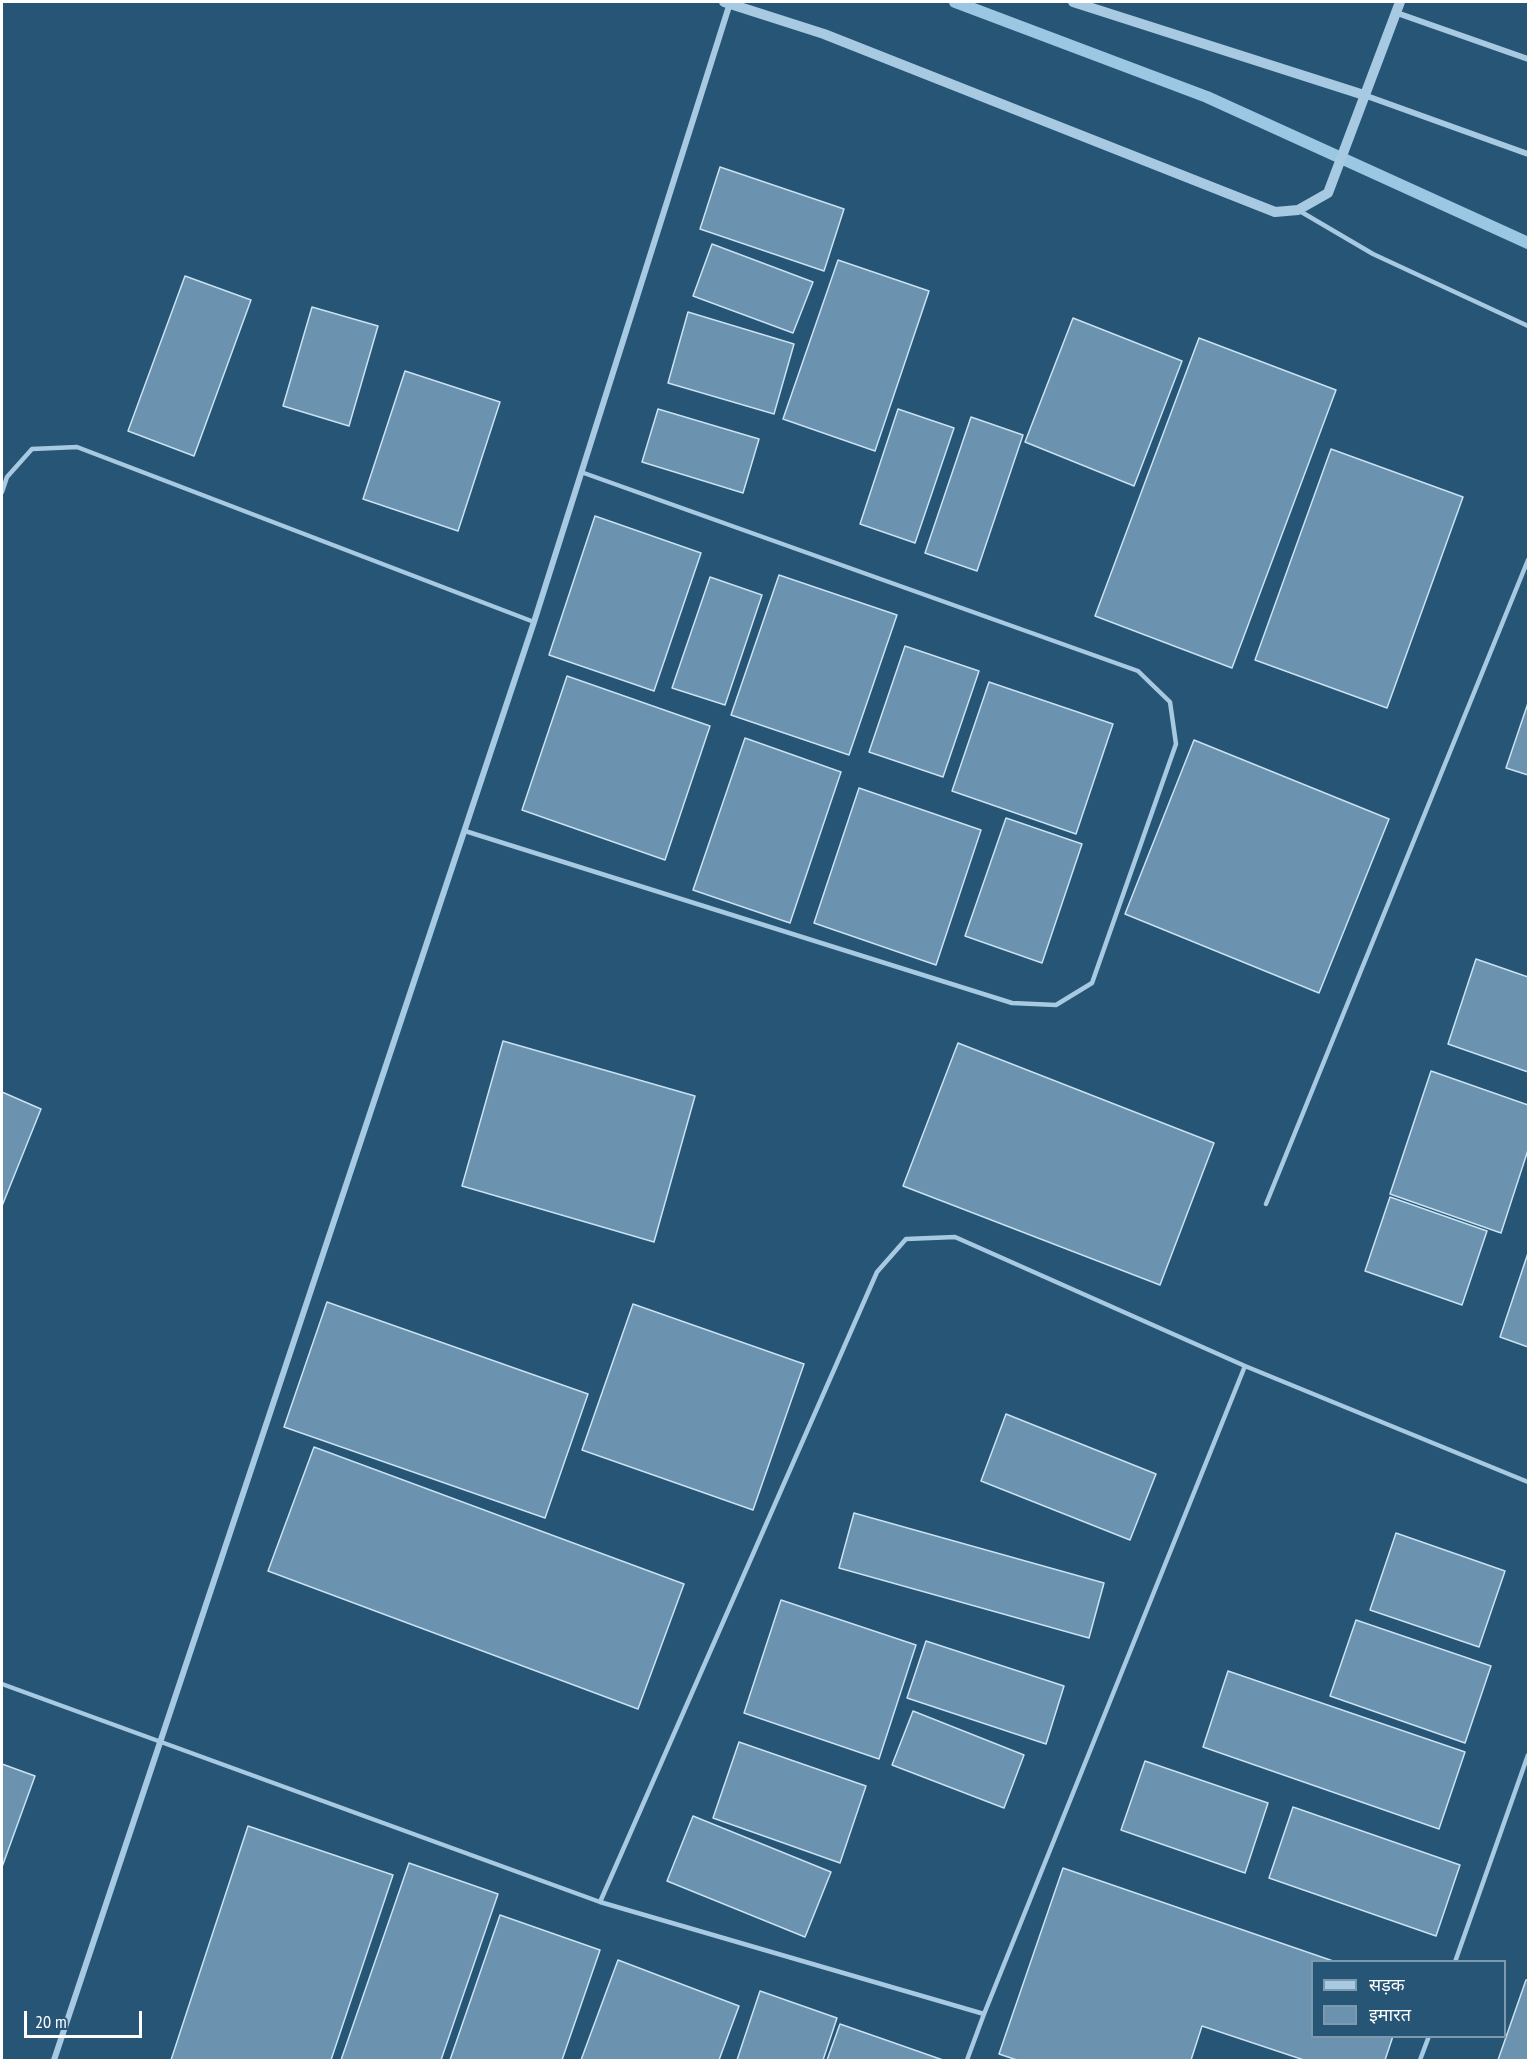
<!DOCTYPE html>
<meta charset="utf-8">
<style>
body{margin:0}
#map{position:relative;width:1530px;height:2062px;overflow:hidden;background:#265576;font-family:"PT Sans Narrow","Noto Sans Devanagari",sans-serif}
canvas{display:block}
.frame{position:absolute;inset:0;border:3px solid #fff;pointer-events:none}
.legend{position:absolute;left:1311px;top:1960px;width:195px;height:78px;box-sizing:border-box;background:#265576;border:2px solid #7d99ad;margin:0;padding:8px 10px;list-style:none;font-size:18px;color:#fff}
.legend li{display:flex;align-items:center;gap:12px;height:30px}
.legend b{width:30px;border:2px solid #7d99ad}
.scale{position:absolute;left:24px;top:2011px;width:118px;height:27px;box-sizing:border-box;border:3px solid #fff;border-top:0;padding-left:8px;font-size:18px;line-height:21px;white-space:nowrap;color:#fff;-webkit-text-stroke:4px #265576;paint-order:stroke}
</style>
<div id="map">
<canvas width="1530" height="2062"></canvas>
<div class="frame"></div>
<ul class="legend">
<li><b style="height:8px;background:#a7cae2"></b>सड़क</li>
<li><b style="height:16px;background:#6b93af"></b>इमारत</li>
</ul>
<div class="scale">20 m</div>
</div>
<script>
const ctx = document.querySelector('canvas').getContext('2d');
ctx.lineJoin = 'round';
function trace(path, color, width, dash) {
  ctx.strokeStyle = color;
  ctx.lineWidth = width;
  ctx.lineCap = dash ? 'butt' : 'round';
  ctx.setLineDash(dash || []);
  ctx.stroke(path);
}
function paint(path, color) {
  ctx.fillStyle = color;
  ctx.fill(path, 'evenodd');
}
trace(new Path2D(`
 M955,2L1207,97L1528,243`), '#9cc7e3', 12);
const building = new Path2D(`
 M720,167L844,209L824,271L700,229Z
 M712,244L813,282L793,333L693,296Z
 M838,260L929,291L875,451L783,419Z
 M185,276L251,300L194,456L128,431Z
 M312,307L378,326L349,426L283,406Z
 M688,312L794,344L774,414L668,383Z
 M1073,318L1182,361L1134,486L1025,442Z
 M1199,338L1336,390L1232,668L1095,616Z
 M405,371L500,402L458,531L363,499Z
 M658,409L759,439L743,493L642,462Z
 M898,409L954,428L915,543L860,524Z
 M971,417L1023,435L977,571L925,553Z
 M1331,449L1463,497L1387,708L1255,660Z
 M595,516L701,553L654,691L549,655Z
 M779,575L897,615L849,755L731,715Z
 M710,577L762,595L725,705L672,688Z
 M905,646L979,671L943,777L869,752Z
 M567,676L710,726L665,860L522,810Z
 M989,682L1113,724L1076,834L952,791Z
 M1528,703V775L1506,768Z
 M745,738L841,772L790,923L693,890Z
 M1194,740L1389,819L1319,993L1125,914Z
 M859,788L981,830L936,965L814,923Z
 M1006,818L1082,844L1042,963L965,936Z
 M1476,959L1528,977V1072L1448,1044Z
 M503,1041L695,1096L654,1242L462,1186Z
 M958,1043L1214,1143L1160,1285L903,1186Z
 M1431,1071L1528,1105V1150L1501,1233L1390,1194Z
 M2,1092L41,1109L2,1206Z
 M1390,1197L1487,1231L1462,1305L1365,1271Z
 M1528,1253V1347L1500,1337Z
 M327,1302L588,1394L545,1518L284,1427Z
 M633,1304L804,1364L753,1510L582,1450Z
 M1006,1414L1156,1474L1130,1540L981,1481Z
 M314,1447L684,1584L638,1709L268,1571Z
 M854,1513L1104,1583L1089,1638L839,1568Z
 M1396,1533L1505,1571L1479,1647L1370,1610Z
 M781,1600L916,1645L879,1759L744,1713Z
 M1356,1620L1491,1666L1465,1743L1330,1696Z
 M926,1641L1064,1686L1046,1744L907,1698Z
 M1228,1671L1465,1752L1439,1829L1203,1747Z
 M913,1711L1024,1755L1004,1808L892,1765Z
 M739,1742L866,1786L840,1863L713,1818Z
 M1145,1761L1268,1803L1245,1873L1121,1830Z
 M2,1764L35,1776L2,1867Z
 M1293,1807L1460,1865L1436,1936L1269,1878Z
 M693,1816L831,1872L805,1937L667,1881Z
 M248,1826L393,1875L331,2060H171Z
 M409,1863L498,1894L441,2060H341Z
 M1063,1868L1336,1962H1312V2036H1393L1385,2060H1304L1202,2026L1191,2060H1017L999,2054Z
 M500,1915L600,1950L562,2060H450Z
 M618,1960L739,2006L719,2060H581Z
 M1526,1980H1528V2060H1498Z
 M760,1991L837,2018L823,2060H737Z
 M840,2024L943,2060H827Z`);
paint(building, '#6b93af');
trace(building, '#cae2f2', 1.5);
trace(new Path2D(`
 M1298,210L1373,254L1528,326
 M2,492L7,477L32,449L77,447L534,622
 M465,831L1012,1003L1056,1005L1092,983L1176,744L1170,702L1138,671L581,472
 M1266,1204L1528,560
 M2,1684L600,1902L984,2014
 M600,1902L877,1272L906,1239L955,1237L1245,1366
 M1455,1962L1528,1755
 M967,2060L984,2014L1245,1366L1528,1482
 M1420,2060L1429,2036`), '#a7cae2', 4.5);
trace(new Path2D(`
 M1397,13L1528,59
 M1364,95L1528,154
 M54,2060L534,622L730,3`), '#a7cae2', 6);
trace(new Path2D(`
 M724,2L824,34L1275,212L1298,210L1328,193L1400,2
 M1073,2L1364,95`), '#a7cae2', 10);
</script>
